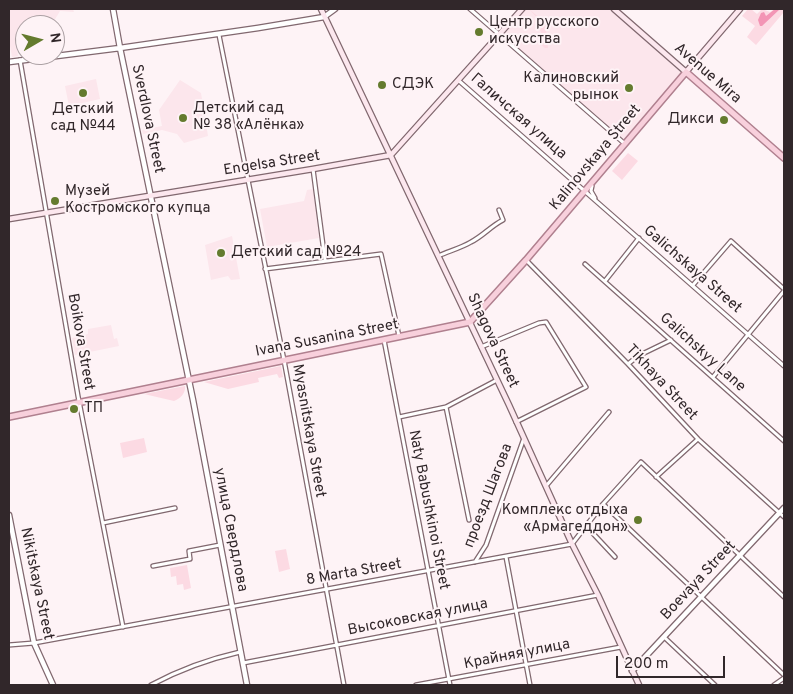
<!DOCTYPE html>
<meta charset="utf-8">
<style>
body{margin:0}
#map{position:relative;width:793px;height:694px;overflow:hidden;background:#fef3f6;font-family:Overpass,sans-serif}
canvas{display:block}
.frame{position:absolute;inset:0;border:10px solid #31272a;pointer-events:none}
.north{position:absolute;left:15px;top:15px;width:50px;height:50px;box-sizing:border-box;background:#fef3f6;border:1px solid #aca1a4;border-radius:50%;rotate:82deg;font-size:14px;font-weight:700;line-height:20px;text-align:center;color:#31272a}
.north::after{content:'';display:block;margin:auto;width:18px;height:22px;background:#647b2e;clip-path:polygon(50% 0,100% 100%,50% 72%,0 100%)}
.scale{position:absolute;left:616px;top:656px;width:109px;height:22px;box-sizing:border-box;border:2px solid #31272a;border-top:0;padding-left:6px;font-size:15px;line-height:18px;white-space:nowrap;color:#31272a;-webkit-text-stroke:4px #fef3f6;paint-order:stroke}
</style>
<div id="map">
<canvas width="793" height="694"></canvas>
<div class="frame"></div>
<div class="north">N</div>
<div class="scale">200 m</div>
</div>
<script>
const ctx = document.querySelector('canvas').getContext('2d');
ctx.lineJoin = 'round';
function paint(path, color) {
  ctx.fillStyle = color;
  ctx.fill(path, 'evenodd');
}
function trace(path, color, width, dash) {
  ctx.strokeStyle = color;
  ctx.lineWidth = width;
  ctx.lineCap = dash ? 'butt' : 'round';
  ctx.setLineDash(dash || []);
  ctx.stroke(path);
}
function write(font, color, halo, rows, align = 'center') {
  ctx.font = font + ' Overpass,sans-serif';
  ctx.lineWidth = 4;
  ctx.setLineDash([]);
  ctx.textBaseline = 'middle';
  ctx.strokeStyle = halo;
  ctx.fillStyle = color;
  for (const [text, x, y, turn = 0] of rows) {
    ctx.save();
    ctx.translate(x, y);
    ctx.rotate((+turn || 0) * Math.PI / 180);
    ctx.textAlign = isNaN(turn) ? turn : align;
    if (halo) ctx.strokeText(text, 0, 0);
    ctx.fillText(text, 0, 0);
    ctx.restore();
  }
}
paint(new Path2D(`
 M9,9H73L74,12L60,11L54,21L44,20L43,25H25V43L17,44L18,56L12,57L10,46H9Z
 M526,9H609L682,73L624,140L503,35Z
 M96,79L100,99L69,106L65,86Z
 M180,80L201,93L208,136L184,143L177,134L162,130L143,134L142,130L162,126L159,110Z
 M313,189L319,238L267,247L260,209L304,201L307,190Z
 M232,236L240,279L231,280L228,276L211,280L205,245Z
 M111,325L114,339L117,338L119,346L75,355L72,338L88,334V329Z`), '#fce6ec');
paint(new Path2D(`
 M529,9L547,24L546,30L548,48H545L538,42L543,37L538,25L539,20Z
 M748,9H751L757,14L762,9L770,12L774,9H784V12L756,45L747,37L755,26L742,16Z
 M628,153L638,161L622,180L612,171Z
 M281,366L283,377L279,378L277,374L258,378L259,382L228,389L204,382Z
 M185,386C186,393 180,399 174,401L144,394Z
 M144,438L147,452L123,458L120,443Z
 M286,549L290,569L279,572L275,551Z
 M187,565L191,588L184,590L183,584L177,585L176,576L171,577L170,568Z`), '#fcdae3');
paint(new Path2D(`
 M775,9H780L762,26H760L758,20L761,13L764,12L766,16Z`), '#f395b5');
const minor = new Path2D(`
 M470,9L625,144
 M219,35L284,360L344,685
 M20,60L78,396L123,627
 M458,80L784,366
 M313,169L325,260
 M592,186L591,191L595,198
 M438,256C449,251 461,248 471,242C483,236 491,226 503,220L499,210
 M526,260L628,364L698,439L784,517
 M585,264L784,441
 M265,269L381,254L399,336
 M605,281L639,238
 M693,285L731,241L784,289
 M384,340L450,685
 M481,347L539,323L546,322L586,387L516,422
 M628,364L638,356L671,340
 M713,377L784,291
 M446,407L469,520
 M399,417L446,407L497,380
 M656,477L698,439
 M546,486L609,412
 M603,504L784,675
 M103,523L175,508
 M586,526L615,557
 M506,557L530,685
 M475,562L486,545L524,438
 M153,566L190,559L189,551L220,545
 M664,637L715,685
 M9,645L34,643L572,544L603,504L641,462L784,597
 M243,663L598,595
 M151,685C179,670 209,659 240,652
 M416,685L621,647
 M774,685L784,678`);
const tertiary = new Path2D(`
 M113,9L120,48L193,400L247,685
 M9,62L120,48L258,28L324,17L335,9
 M9,515L34,643L53,685
 M632,671L784,508`);
const secondary = new Path2D(`
 M321,9L509,405L572,544L598,595L639,685
 M614,9L686,72L740,9
 M9,219L313,169L391,155L522,9`);
const primary = new Path2D(`
 M9,417L470,322L526,260L686,72L784,158`);
trace(minor, '#81686f', 5.5);
trace(tertiary, '#81686f', 7);
trace(secondary, '#81686f', 7);
trace(primary, '#b0808f', 8);
trace(minor, '#fff', 3);
trace(tertiary, '#fff', 4.5);
trace(secondary, '#fce7ee', 4.5);
trace(primary, '#f8d0dc', 5);
for (const [x, y, r, color] of [
 [479,32,5,"#647b2e"],
 [382,85,5,"#647b2e"],
 [629,88,5,"#647b2e"],
 [83,93,5,"#647b2e"],
 [183,118,5,"#647b2e"],
 [724,120,5,"#647b2e"],
 [55,201,5,"#647b2e"],
 [221,253,5,"#647b2e"],
 [74,409,5,"#647b2e"],
 [638,520,5,"#647b2e"]
]) {
  const dot = new Path2D();
  dot.arc(x, y, r, 0, 2 * Math.PI);
  ctx.fillStyle = color;
  ctx.fill(dot);
  trace(dot, '#fef3f6', 2);
}
write('15px', '#31272a', '#fef3f6', [
 ["Центр русского",489,23],
 ["искусства",489,40],
 ["Калиновский",619,79,"right"],
 ["рынок",619,96,"right"],
 ["СДЭК",392,85],
 ["Детский сад",193,109],
 ["№ 38 «Алёнка»",193,126],
 ["Детский",83,110,"center"],
 ["сад №44",83,127,"center"],
 ["Дикси",714,120,"right"],
 ["Музей",65,192],
 ["Костромского купца",65,209],
 ["Детский сад №24",231,253],
 ["ТП",84,409],
 ["Комплекс отдыха",628,511,"right"],
 ["«Армагеддон»",628,528,"right"]
], 'left');
write('15px', '#31272a', '#fef3f6', [
 ["Avenue Mira",707,74,41],
 ["Галичская улица",518,117,41],
 ["Sverdlova Street",147,119,78],
 ["Kalinovskaya Street",596,158,-50],
 ["Engelsa Street",272,164,-9],
 ["Galichskaya Street",692,270,41],
 ["Ivana Susanina Street",327,339,-11],
 ["Shagova Street",492,341,65],
 ["Boikova Street",80,342,80],
 ["Galichskyy Lane",702,353,42],
 ["Tikhaya Street",661,383,47],
 ["Myasnitskaya Street",308,431,80],
 ["проезд Шагова",489,496,-69],
 ["Naty Babushkinoi Street",428,510,79],
 ["улица Свердлова",230,530,79],
 ["8 Marta Street",354,573,-10],
 ["Boevaya Street",699,581,-47],
 ["Nikitskaya Street",36,584,78],
 ["Высоковская улица",418,618,-11],
 ["Крайняя улица",517,655,-11]
]);
</script>
